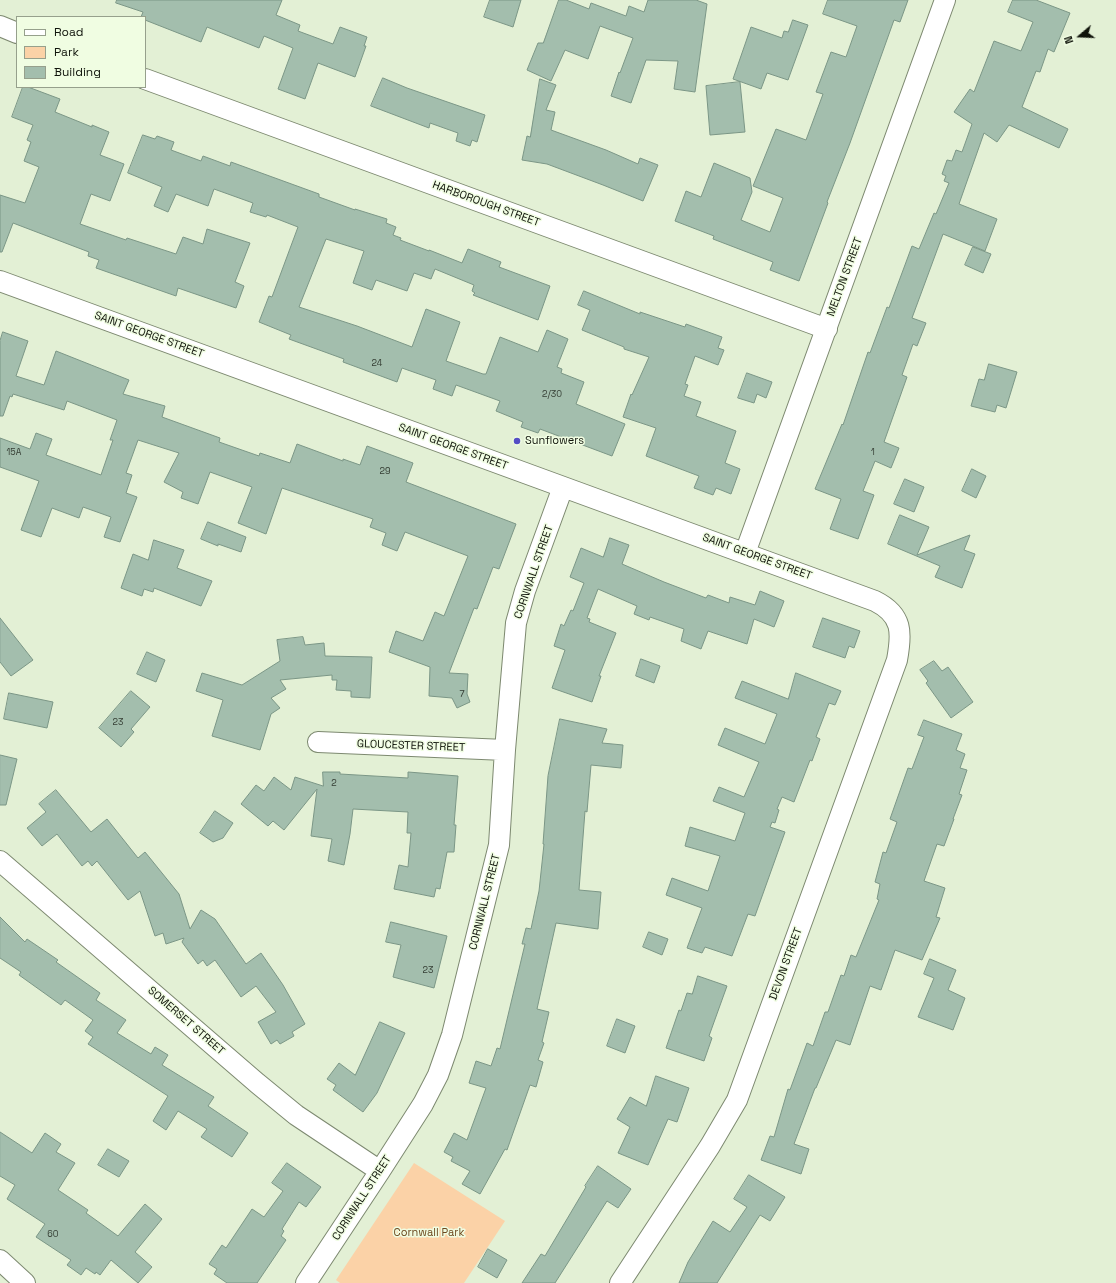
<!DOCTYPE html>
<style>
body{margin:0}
#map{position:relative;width:1116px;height:1283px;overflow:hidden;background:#e3f0d5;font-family:"Space Grotesk",sans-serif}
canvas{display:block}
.legend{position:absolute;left:16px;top:16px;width:130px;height:72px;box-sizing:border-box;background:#f0fde2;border:1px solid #96a08c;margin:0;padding:5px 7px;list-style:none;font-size:12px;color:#10140b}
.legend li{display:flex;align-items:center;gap:8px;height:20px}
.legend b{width:20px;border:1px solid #96a08c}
.north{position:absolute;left:1060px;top:16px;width:40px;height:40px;-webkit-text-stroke:3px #f0fde2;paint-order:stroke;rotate:251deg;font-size:11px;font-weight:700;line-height:16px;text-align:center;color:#10140b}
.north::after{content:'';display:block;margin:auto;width:14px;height:18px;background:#10140b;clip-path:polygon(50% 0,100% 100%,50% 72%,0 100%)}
</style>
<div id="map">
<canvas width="1116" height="1283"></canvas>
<ul class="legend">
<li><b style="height:5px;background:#fff"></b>Road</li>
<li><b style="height:11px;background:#fbd2a7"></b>Park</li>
<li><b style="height:11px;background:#a3bead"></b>Building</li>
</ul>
<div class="north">N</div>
</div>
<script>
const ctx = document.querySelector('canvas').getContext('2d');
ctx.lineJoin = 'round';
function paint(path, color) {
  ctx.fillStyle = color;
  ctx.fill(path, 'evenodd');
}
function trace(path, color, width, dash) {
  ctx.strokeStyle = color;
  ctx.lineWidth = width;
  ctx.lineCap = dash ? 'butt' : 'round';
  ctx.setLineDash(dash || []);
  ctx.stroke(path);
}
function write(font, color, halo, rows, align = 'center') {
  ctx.font = font + ' "Space Grotesk",sans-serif';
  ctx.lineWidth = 3;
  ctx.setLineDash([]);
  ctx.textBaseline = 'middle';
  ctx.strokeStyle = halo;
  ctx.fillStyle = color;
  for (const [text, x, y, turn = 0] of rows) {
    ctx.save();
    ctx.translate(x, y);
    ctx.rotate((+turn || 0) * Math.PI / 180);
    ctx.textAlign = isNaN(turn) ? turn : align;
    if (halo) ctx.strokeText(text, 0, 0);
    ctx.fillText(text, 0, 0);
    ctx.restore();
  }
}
paint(new Path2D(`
 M414,1163L505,1221L464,1283H340L336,1280Z`), '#fbd2a7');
const building = new Path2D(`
 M117,0H282L276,15L300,25L298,31L333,44L340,27L367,37L364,46H366L355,77L318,63L305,99L278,89L293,48L264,36L259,48L207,27L201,42L145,20V17H141L143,12L116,3Z
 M490,0H521L513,27L484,17Z
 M559,0H566L589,9L591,3L626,16L629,6L644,12L648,0H696L707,4L695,92L674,89L678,61L646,60L631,103L611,96L619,72L620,73L633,38L600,26L588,59L565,50L551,81L527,70L538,43H543Z
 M828,0H908L900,22L894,20L850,143L827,202L828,203L799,281L770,270L773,262L713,239L714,236L675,221L686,191L701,197L714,163L750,178L752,192L741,220L770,232L783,198L753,186L776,129L806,140L823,94L816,92L831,52L846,57L857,26L823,14Z
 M1013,0H1036L1070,13L1054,52L1048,49L1040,72L1036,71L1022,107L1068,129L1059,148L1009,125L997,142L984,133L959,204L997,219L985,251L943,234L912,318L926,323L917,346L913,344L902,375L907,377L884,442L899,448L891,468L875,461L863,491L874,495L858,539L830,529L841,499L815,489L842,424L843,425L868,352L870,353L887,307L889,308L912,246L919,249L934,213L936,214L949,183L944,181L946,176L942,174L947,160L952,161L956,150L962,152L972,124L954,112L970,89L974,92L994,41L1021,51L1033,22L1008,12Z
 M793,20L808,25L788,80L767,73L761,89L733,79L751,27L782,38L784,31L788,32Z
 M383,78L407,88L485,115L477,142L472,140L470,146L456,141L458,133L430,123L429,128L371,106Z
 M540,79L556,85L546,110L555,112L551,130L606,150L638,164L640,158L658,165L643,201L603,185L547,164L522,160L527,136L530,137Z
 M740,82L745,132L710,135L706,86Z
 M23,87H28L60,99L55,112L92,127V125L109,132L100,155L124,164L110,201L91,194L80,224L126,240L127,238L176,254L183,237L203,244L207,229L250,243L235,282L244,286L236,308L178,288L176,296L96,268L99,260L88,256L89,252L13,223L2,252H0V195L25,203L39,167L24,161L31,142L27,140L33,125L12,117Z
 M143,135L155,139L157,136L174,142L171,150L201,161L203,156L230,166L231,162L319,194V197L355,210V209L387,219L386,223L396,227L393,235L401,238L400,240L429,251V250L462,263L468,249L501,262L499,267L550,286L538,320L473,295L475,293L472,291L474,285L435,269L431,279L414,273L407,291L376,280L372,290L353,283L364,251L326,239L299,307L357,326L412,347L426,309L460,322L446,361L483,374H486L500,337L538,352L547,330L568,339L557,367L562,369L561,373L584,382L576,404L625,424L612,456L540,429L538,433L521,427L523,422L496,411L500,401L456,385L452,396L433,389L436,380L402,368L397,382L343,362L344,359L289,339L291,335L259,322L269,296L272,297L298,227L267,215L266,217L250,212L253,203L214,189L208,206L176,194L168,212L154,206L162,187L128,173Z
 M973,247L991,254L983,273L965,265Z
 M584,291L640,314V312L685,327L686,324L722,337L718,348L724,350L718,365L695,356L685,384L688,385L684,396L701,402L696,416L736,431L725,463L740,469L731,494L716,488L713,495L694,488L699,476L646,456L656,428L623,417L631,394L632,395L649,357L624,349V347L582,330L590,310L578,305Z
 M3,332L28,341L16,376L44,385L56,351L129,380L123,394L165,406L162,417L220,438L219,442L259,456L260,453L290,463L297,444L343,461V459L360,465L367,446L413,463L406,482L516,524L499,569L493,567L477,609L474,608L449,673L468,674L467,694L470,702L457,708L452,698L429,696L430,667L389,652L396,631L423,641L435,612L444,616L468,556L405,532L397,551L382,545L386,533L370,527L373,519L282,488L266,534L238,523L252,487L210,472L198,504L181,498L183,492L164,482L179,453L138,440L126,473L132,475L126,493L137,497L120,542L104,537L111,517L83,507L79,518L52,508L41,537L21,530L39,481L0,467V438L30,449L36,433L52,439L46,455L101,475L113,440H110L117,420L67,401L64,410L13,394L12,397L10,396L3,416H0V341Z
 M989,364L1017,372L1006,408L997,405L995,412L971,406L979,379L984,380Z
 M747,373L772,382L766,398L757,394L754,403L738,398Z
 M972,469L986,476L976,498L962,491Z
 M905,479L924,487L914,512L894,504Z
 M900,515L929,527L917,555L970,535L964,550L975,554L962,588L935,577L940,566L888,544Z
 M208,522L246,537L241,552L218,544V546L201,539Z
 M610,538L629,545L622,564L664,582L706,598L708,595L729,603L730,597L755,605L760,591L784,601L774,627L754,619L747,644L708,631L701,649L681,641L684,629L650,617L649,620L634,614L637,606L598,589L587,618L590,619L589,622L616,633L599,676H601L592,702L552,688L565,650L554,646L561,624L564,626L571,610L573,611L584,583L570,577L581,548L603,557Z
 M154,540L184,550L177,568L212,581L201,606L154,588L153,592L144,589L142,596L121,588L133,554L148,560Z
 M0,618L33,660L11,676L0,662Z
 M823,618L860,631L854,648L849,646L845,658L813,647Z
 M303,637L305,645L324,643L325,656L372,657L370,698L351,697V691L336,690L337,680H332V675L280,680L286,689L271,698L280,708L271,714L260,750L212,736L223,700L196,691L202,673L242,685L280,661L277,640Z
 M147,652L165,660L156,682L137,674Z
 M641,659L660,666L654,683L636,676Z
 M934,661L942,671L948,667L973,702L951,718L926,683L928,681L920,670Z
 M796,673L841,691L835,705L829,703L816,737L820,739L812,761L810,760L794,802L782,797L777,809L779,810L775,823L772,822L770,827L785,832L755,916L748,914L732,956L705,947L702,953L687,948L702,908L666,895L672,878L708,891L720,856L685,846L690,827L735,841L745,813L713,801L719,787L744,797L759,762L718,745L725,728L765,744L777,714L735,698L742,681L788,699Z
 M131,691L150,707L131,729L134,732L121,747L99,728Z
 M9,693L53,702L47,728L4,719Z
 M560,719L607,729L602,743L623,745L621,768L591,765L587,812L585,811L579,890L601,892L598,929L556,923L537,1009L549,1012L542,1042L544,1043L538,1060L543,1062L536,1087L530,1085L507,1150L505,1149L480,1194L462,1184L470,1171L451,1161L453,1157L444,1152L454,1133L467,1140L486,1088L469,1083L476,1061L491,1066L497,1048L500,1049L525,944H522L526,928L531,929L539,891L544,844H543L548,776Z
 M924,720L962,734L956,750L965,754L960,768L967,770L959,794L962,795L953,819H954L944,846L937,844L924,881L945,888L936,917L940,918L922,960L895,950L881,990L870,986L850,1045L836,1040L816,1088H815L794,1144L809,1149L801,1174L761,1160L770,1136L774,1137L788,1089L790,1090L807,1043L813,1046L825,1012H828L841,975L844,976L851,955L856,957L879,900L877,899L880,884L875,882L883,852L886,853L897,822L890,819L908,768L912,769L924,737L918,735Z
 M0,755L17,759L6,805H0Z
 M323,772H340V774L408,778V772L458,776L454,825H456L454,852H447L440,889L436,888L434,897L394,889L399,865L408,867L411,833H407L408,812L353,809L350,834L344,865L328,861L332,839L311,836L317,789L284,830L273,821L268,826L241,804L256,785L264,791L274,777L291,790L295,777L323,786Z
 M56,790L91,832L107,819L138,858L145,852L179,894L190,929L201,910L215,919L246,964L261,953L283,985L305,1024L292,1032L294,1036L280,1044L277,1040L271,1044L258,1022L276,1012L256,986L241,997L215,960L207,966L203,960L198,964L182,942L184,938L166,944L163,933L155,936L140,891L128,900L97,861L92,866L88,861L82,866L57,834L42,846L27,828L46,812L39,804Z
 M215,811L233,823L223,838L213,842L200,833Z
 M0,917L25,942L27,939L58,960L56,962L100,993L96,1000L126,1020L117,1033L151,1054L155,1047L168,1055L162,1065L214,1097L208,1106L248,1133L232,1157L201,1137L207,1129L178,1111L166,1130L153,1121L168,1096L88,1044L93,1037L85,1031L93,1020L65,1000L61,1005L19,975L21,972L0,958Z
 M391,922L447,936L434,988L393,977L401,945L386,942Z
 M649,932L668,939L662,955L643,947Z
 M930,959L956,970L948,990L965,998L953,1030L918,1017L934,978L924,974Z
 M698,976L727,986L709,1036L712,1038L704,1061L666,1048L679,1010L681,1011L687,993L692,994Z
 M617,1019L635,1026L625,1053L607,1046Z
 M380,1022L405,1033L377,1093L363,1112L333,1090L336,1085L327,1079L339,1063L355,1075Z
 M656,1076L689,1088L677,1122L668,1119L648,1165L618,1153L630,1127L617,1119L630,1097L646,1106Z
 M0,1132L32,1153L45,1133L61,1144L56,1152L75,1163L58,1190L88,1210L86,1213L118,1236L145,1204L162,1219L135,1252L152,1267L138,1283L111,1260L100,1275L96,1272L95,1274L86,1268L81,1275L67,1265L71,1260L36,1237L45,1224L7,1199L15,1185L0,1176Z
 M108,1149L129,1161L119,1177L98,1165Z
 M287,1163L321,1187L306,1207L299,1202L282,1229L284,1231L281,1236L286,1240L257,1283H227L214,1274L217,1269L209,1264L222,1245L226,1248L252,1209L264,1217L283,1191L272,1183Z
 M598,1166L631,1189L618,1208L607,1201L555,1283H522L541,1254L545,1256L586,1187L585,1186Z
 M749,1175L785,1197L770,1221L760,1215L717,1283H679L688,1262L713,1221L730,1232L747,1207L734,1199Z
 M488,1249L507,1260L497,1278L478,1267Z`);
paint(building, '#a3bead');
trace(building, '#7b9686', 1);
const minor = new Path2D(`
 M0,26L17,33
 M145,79L827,329
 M0,281L875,601C903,615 902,633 897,660L737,1100L710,1146L620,1283
 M745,553L945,0
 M318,742L505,750
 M0,861L257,1083L296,1115L380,1171
 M0,1260L25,1283
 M306,1283L380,1171L423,1104L438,1075L452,1035L499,845L505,750L516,623L525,591L563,487`);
trace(minor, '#7d8970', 22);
trace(minor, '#fff', 20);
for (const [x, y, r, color] of [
 [517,441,4,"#544dc5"]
]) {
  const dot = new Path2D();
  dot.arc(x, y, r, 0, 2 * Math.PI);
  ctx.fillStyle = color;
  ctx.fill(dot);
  trace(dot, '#f0fde2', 1.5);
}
write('9px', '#353e34', null, [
 ["24",377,364],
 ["2/30",552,395],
 ["15A",14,453],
 ["1",873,453],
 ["29",385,472],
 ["7",462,695],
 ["23",118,723],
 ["2",334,784],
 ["23",428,971],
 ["60",53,1235]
]);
write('11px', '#10140b', '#f0fde2', [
 ["HARBOROUGH STREET",486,204,20],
 ["MELTON STREET",845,277,-70],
 ["SAINT GEORGE STREET",149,335,20],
 ["SAINT GEORGE STREET",453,447,20],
 ["SAINT GEORGE STREET",757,557,20],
 ["CORNWALL STREET",534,572,-71],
 ["GLOUCESTER STREET",411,746,2],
 ["CORNWALL STREET",485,902,-76],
 ["DEVON STREET",786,964,-70],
 ["SOMERSET STREET",186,1021,41],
 ["CORNWALL STREET",362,1198,-57]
]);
write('11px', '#10140b', '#f0fde2', [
 ["Sunflowers",525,441]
], 'left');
write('11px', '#6c481e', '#f0fde2', [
 ["Cornwall Park",429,1233]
]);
</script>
